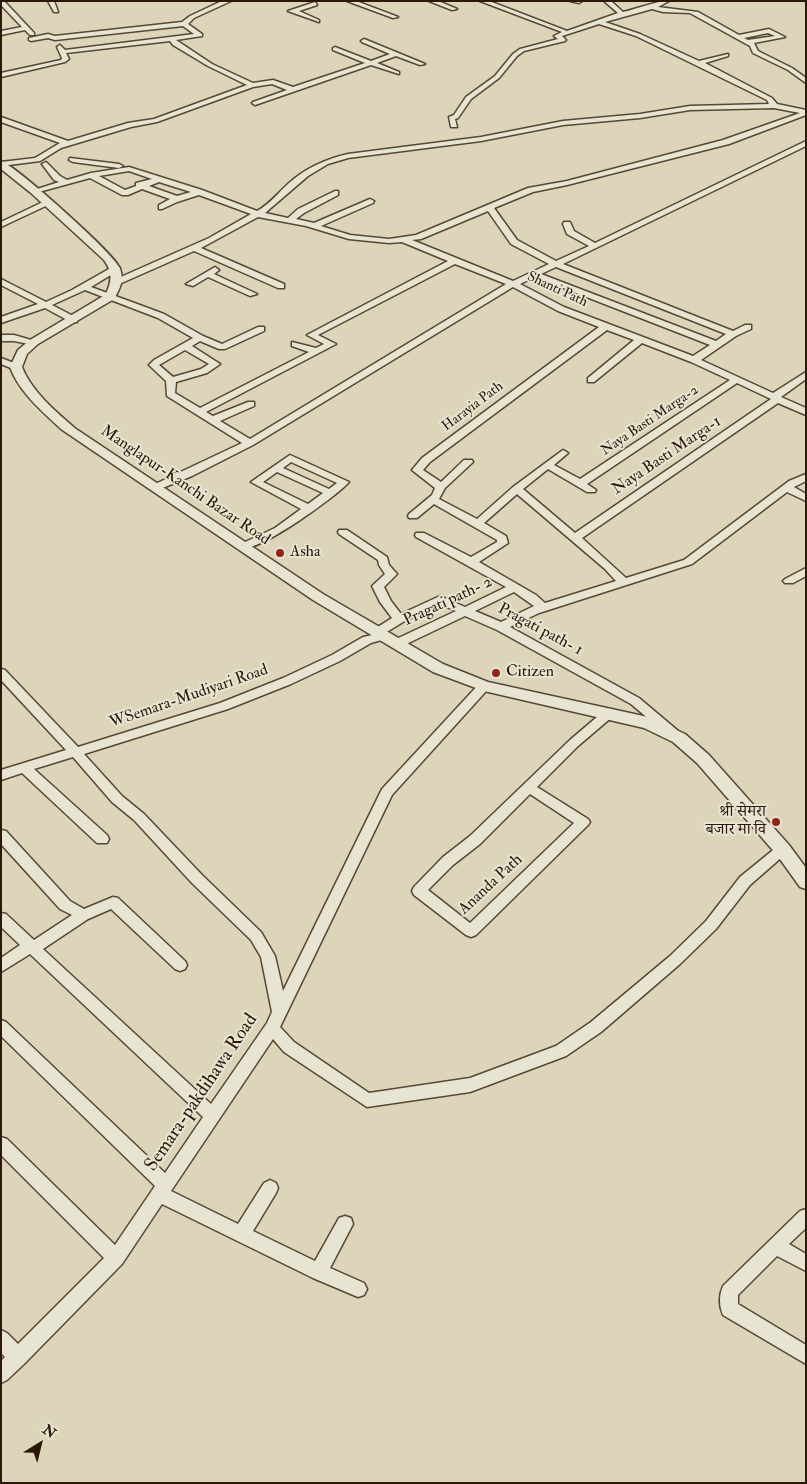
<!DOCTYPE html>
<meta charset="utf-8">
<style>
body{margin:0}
#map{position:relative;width:807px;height:1484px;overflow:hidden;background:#dcd5ba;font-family:"IM FELL Double Pica",serif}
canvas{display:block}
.frame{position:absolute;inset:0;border:2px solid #2b1809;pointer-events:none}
.north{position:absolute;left:15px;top:1419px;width:50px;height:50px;-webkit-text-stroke:4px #e8e4d2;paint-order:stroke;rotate:36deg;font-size:14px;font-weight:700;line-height:20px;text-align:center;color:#2b1809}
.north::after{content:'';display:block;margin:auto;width:18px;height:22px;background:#2b1809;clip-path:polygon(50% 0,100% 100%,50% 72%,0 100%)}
</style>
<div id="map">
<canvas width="807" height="1484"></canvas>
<div class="frame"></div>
<div class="north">N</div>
</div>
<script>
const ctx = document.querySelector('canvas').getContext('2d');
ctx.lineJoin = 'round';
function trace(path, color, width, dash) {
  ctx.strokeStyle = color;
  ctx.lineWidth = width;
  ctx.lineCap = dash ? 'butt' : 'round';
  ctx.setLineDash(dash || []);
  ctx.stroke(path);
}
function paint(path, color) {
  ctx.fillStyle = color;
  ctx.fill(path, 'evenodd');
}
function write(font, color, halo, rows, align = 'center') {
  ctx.font = font + ' "IM FELL Double Pica","Noto Serif Devanagari",serif';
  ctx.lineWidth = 4;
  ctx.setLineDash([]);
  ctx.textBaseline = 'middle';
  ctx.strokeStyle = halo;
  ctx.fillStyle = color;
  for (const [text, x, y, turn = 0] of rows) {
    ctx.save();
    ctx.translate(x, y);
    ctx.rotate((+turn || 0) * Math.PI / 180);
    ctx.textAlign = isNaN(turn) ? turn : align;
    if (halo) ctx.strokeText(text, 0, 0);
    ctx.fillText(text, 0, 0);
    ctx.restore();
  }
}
const minor = new Path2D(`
 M48,1H54L58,12H54Z
 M222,1H231L194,18L188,24L202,34V36L176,40L212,64L253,83L273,80L293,87L365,63L333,50V48L335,47L371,61L390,54L362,42L361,41L364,39L425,64L420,65L396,56L377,63L399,72V74L371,65L255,105L252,103L253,102L287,90L272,84L253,87L157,122L131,127L61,148L40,161L1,166V162L35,158L60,143L1,122V117L68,141L128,123L154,119L247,85L208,66L173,45L170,41L66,53L69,59L65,62L1,77V73L61,60L62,58L57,47L60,45L65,50L194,34L183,26L55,40L48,38L31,41L29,40V38L48,34L55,36L182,22L190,16Z
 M347,1H356L398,17L393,18Z
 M429,1H438L457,9L452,10Z
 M480,1H489L567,31L618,13L604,1H611L623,12C637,9 655,1 669,1L658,7L698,12L739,35L769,29L785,37L754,43L758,51L792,68L806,78V83L788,70L753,53L750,46L690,13L663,12L652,9L605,22L640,34L699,61L728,54V56L705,63L772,98L777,104L806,110V115L729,144L567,185L533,192L494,208L517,240L556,261L589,246L567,234L563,224L564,222H570L574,231L595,243L806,141V146L563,264L733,331L745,325H751V329L736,336L701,360L773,393L806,372V379L781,397L806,408V415L778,403L582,538L626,578L684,560L789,481L806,474V481L794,487L806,494V501L787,492L692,564L539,613L510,627L639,698L677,730L679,733L677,736H669L631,704L497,630L465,616L400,647H392L390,644L392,641L456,611L440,604L403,622L385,633L387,636L385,639L371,643L340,661L291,684L228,709L84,754L122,796L144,814L202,875L261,932L275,956L283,991L382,789L480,683H488L490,686L488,689L392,795L280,1027L294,1042L369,1093L470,1078L556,1046L591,1022L670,956L706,921L740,877L778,846H788L790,850L750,885L716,929L680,964L601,1032L566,1056L470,1092L367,1107L284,1052L273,1039L171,1191L238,1224L264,1183L270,1180L276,1183L278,1188L276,1193L253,1231L315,1261L339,1218L345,1216L351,1218L353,1224L330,1268L364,1283L367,1289L364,1295L358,1297L313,1278L162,1204L122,1264L24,1364L7,1380L1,1383V1361L5,1357L1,1353V1330L7,1333L18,1344L104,1258L1,1155V1137L7,1139L115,1245L155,1186L1,1036V1020L6,1022L165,1173L203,1117L30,954L1,972V958L20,945L1,927V913L6,914L34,940L72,915L60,909L1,844V830L6,831L70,901L84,909L113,897L118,898L185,961L187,965L185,969L180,971L175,969L111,909L88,919L43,949L211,1104L267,1023L272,1012L261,957L251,940L192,883L134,820L112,802L73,757L34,769L107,835L109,839L107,843H97L22,773L1,780V770L66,750L1,680V669L5,670L78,747L220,703L283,678L332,655L363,637L372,635L373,630L392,618L380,602L372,586L385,574L379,565L378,560L339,534L338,532L339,530H347L387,557L389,565L397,574L384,587L391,601L401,614L440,596L465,607L506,587L416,537L415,535L416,533H424L471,557L497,542V540L434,504L417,518H409L408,516L409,514L432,495L435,488L412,470L422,458L599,327L558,311L513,287L253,445L192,476L155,491L150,488L151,486L242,443L167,396L166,381L149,365L154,360L193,338L158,318L85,290L52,305L77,318V322H71L45,308L1,323V317L38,304L1,285V279L46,302L72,290L116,265L120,268L119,270L91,287L164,314L203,336L222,344L258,327H264V331L225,349H219L200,341L192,346L220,364L207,373L176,382L175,393L200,408L309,352L292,346V342L316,348L324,344L307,335L448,261L402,242L389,243L349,239L306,226L258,217L201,248L284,284V288H278L194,251L117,285L114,284V280L209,238L251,214L199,195L177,202L162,209H159V205L170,199L142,189L128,195H122L90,178L35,193L31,191L59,182L54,180L42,164L46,162L60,176L67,180L91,173L129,167L202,190L257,211C270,204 278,193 289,183C306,168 326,159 348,154L481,137L563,121L640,114L690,106L769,104L767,100L636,36L599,24L562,36L566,40L565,41L524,51L517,56L499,78L471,99L458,118L455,119L457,127H451L449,117L454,115L466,97L495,76L513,54L520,49L558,39L554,36L562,32ZM768,33L775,36L748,40L744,38ZM774,108L800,113L723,140L567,181L528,188L416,235L389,239L350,235L321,226L373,203L374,201L370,199L314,223L296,219L304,213L338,195V191H335L298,209L288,218L265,213L308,176L328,164L348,158L481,141L563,125L640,118L690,110ZM129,171L152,179L136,183V186L125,190L99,176ZM159,182L191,192L177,196L149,186ZM488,211L511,244L549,264L513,281L412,240L421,239ZM455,264L506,284L250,439L220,421L254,406V402H248L213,416L206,412L336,344L318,335ZM556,267L726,334L716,341L541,274ZM535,277L710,345L693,356L564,307L520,284ZM607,330L634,340L588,378V382H594L642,343L691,362L730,380L580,479L554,465L568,453L563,450L513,487L477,519L439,499L445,488L473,462L472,460H464L441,482L423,470L430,462ZM185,350L209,364L201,369L173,377L159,365ZM737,383L771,399L575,533L523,489L548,469L587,492H595L596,490L587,484ZM517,494L605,569L616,581L545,603L536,595L479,562L508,543L506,536L484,523ZM514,592L534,606L501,622L475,611Z
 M570,1H582L579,3Z
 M1,2H5L34,33V35H30L25,30L1,35V31L22,27L1,5Z
 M315,2L317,5L299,11L319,20V22L288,11Z
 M70,158L119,164L123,166L119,168L73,162L69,160Z
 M45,201L52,203L1,227V222Z
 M215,267L219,270L214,274L257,294L250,296L208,277L193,286L186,284Z
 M1,335H14L38,342L34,345L14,341H1Z
 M1,358L19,365L21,367L16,370L1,364Z
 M290,455L349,482C337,496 258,553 241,548L240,546L241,544L275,528L301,509L251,482ZM291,462L337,483L329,489L283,468ZM277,472L323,493L308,504L263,482Z
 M806,568V576L793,583H785L783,581L785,579Z
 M608,710L612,711L614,714L612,717L578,746L537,787L588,819L590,822L588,825L476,935L471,937L466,935L414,895L412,891L414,887L443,857L470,836L570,740L604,711ZM530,794L574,823L470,923L428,890L453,865L480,844Z
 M806,1209V1228L789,1244L806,1254V1271L777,1256L738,1295V1304L806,1345V1364L723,1315C719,1306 719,1295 723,1286L800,1211Z`);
const tertiary = new Path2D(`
 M1,161C16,166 113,253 119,267C125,278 120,289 114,299L38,344L27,354L22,367C32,392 56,412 76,429L323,594L443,664L488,682L648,717L685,734L709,755L789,845L806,868V889L800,887L777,855L697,763L673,742L644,728L484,691L433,672L313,600L61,429C42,411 19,392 10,367L18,350L30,340L105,295C112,283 113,272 104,260L31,193L1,169Z`);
trace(minor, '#574735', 3);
trace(tertiary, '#574735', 3);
paint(minor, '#e8e4d2');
paint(tertiary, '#e8e4d2');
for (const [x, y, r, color] of [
 [280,553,5,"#8f2418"],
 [496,673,5,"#8f2418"],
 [776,822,5,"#8f2418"]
]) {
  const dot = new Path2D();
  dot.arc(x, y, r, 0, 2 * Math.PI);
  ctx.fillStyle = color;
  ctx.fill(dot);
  trace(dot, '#e8e4d2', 2);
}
write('14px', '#2b1809', '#e8e4d2', [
 ["Shanti Path",557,290,25],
 ["Harayia Path",473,407,-37],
 ["Naya Basti Marga-2",650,421,-34]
]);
write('16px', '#2b1809', '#e8e4d2', [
 ["Naya Basti Marga-1",667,456,-34],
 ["Manglapur-Kanchi Bazar Road",185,486,34],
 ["Pragati path- 2",448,602,-25],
 ["Pragati path- 1",540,630,28],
 ["WSemara-Mudiyari Road",189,697,-19],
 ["Ananda Path",491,885,-43]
]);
write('16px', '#2b1809', '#e8e4d2', [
 ["Asha",290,553],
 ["Citizen",506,673],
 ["श्री सेमरा",766,813,"right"],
 ["बजार मा वि",766,831,"right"]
], 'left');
write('19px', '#2b1809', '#e8e4d2', [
 ["Semara-pakdihawa Road",202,1093,-56]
]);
</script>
